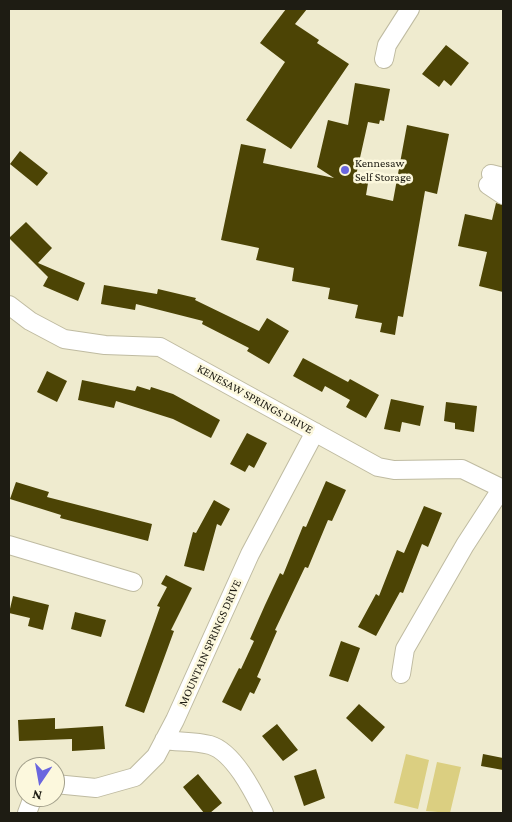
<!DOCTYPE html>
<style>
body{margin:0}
#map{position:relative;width:512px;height:822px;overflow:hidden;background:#efebcf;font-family:"Crimson Pro",serif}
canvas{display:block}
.frame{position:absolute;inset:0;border:10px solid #1e1c13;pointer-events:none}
.north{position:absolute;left:15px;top:757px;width:50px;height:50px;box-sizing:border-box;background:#fcf8dd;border:1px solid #a3a08c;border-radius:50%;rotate:192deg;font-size:14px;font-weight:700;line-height:20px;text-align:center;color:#1e1c13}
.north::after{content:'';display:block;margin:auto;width:18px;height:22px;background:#6a66df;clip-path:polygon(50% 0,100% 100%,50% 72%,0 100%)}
</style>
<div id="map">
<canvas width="512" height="822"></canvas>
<div class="frame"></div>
<div class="north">N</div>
</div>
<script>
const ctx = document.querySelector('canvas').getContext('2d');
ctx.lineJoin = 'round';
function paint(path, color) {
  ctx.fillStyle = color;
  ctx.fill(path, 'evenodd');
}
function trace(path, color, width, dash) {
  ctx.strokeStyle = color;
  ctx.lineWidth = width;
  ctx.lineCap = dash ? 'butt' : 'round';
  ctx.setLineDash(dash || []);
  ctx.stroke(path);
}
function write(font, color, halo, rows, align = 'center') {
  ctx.font = font + ' "Crimson Pro",serif';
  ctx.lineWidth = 5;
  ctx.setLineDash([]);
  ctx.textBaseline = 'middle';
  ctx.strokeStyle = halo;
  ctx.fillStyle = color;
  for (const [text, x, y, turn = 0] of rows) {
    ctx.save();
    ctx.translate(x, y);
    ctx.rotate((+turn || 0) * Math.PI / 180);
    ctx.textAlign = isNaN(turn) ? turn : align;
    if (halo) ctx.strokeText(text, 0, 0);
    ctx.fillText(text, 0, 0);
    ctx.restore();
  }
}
paint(new Path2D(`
 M406,754L429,760L418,809L394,803Z
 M437,762L461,767L450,813L426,811Z`), '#dbcf81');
paint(new Path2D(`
 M286,9H307L295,24L319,40L317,43L349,64L291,149L246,120L285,62L260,43Z
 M446,45L469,63L451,86L444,80L439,87L422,74Z
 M355,83L390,89L384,121L380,120L379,124L368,122L355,180L368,183L366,195L393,201L407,125L449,134L437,194L425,191L403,317L398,316L395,335L380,332L382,323L355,318L358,305L328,299L330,288L292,281L294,268L256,260L259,248L221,240L241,144L266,149L263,163L334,178L317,167L328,120L348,125Z
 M20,151L48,173L37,186L10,164Z
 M496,203L503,205V292L479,286L487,252L458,246L465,214L492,220Z
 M26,222L52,248L38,263L85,283L78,301L43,286L48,277L9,238Z
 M104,285L157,294L158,289L196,298L195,300L259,331L267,318L289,331L269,364L247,351L249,348L202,324L203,321L136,304L135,310L101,304Z
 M303,358L348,382L350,379L379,395L366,418L346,407L350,400L325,386L322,392L293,376Z
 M47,371L67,381L57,402L37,392Z
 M82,380L135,391L137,386L150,390L151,387L173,394L220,420L211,438L173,419L116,401L114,408L78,400Z
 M391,399L424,406L420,426L402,422L400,432L384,429Z
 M446,402L477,406L474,432L455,429V423L444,421Z
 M247,433L267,443L254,468L249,465L245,472L230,464Z
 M326,481L346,490L332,521L328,520L308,568L305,567L275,630L277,631L257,677L261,679L254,694L250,692L241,711L222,702L239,668L241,669L254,641L250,639L265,605L280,573L283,575L303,526L306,527Z
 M16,482L49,492L47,497L152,524L148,541L60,518L61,515L10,499Z
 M214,500L230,509L221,526L217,524L204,571L184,566L193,532L196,533Z
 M424,506L442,513L428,547L422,544L403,593L400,592L376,636L358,627L376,594L379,596L397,550L404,553Z
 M166,575L192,588L171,630L174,631L144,713L125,706L160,607L157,606L167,587L161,584Z
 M13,596L49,605L43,630L28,626L30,618L9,613Z
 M75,612L106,620L101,637L71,629Z
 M341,641L360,648L348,682L329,676Z
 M359,704L385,727L372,742L346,718Z
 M55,718V729L103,726L105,749L72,751V739L19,741L18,720Z
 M277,724L298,750L283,761L262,736Z
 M483,754L503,758V770L481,766Z
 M316,769L325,798L304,806L294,776Z
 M198,774L222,803L210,813H204L183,787Z`), '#4c4405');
const minor = new Path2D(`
 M384,59L387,45L410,9
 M491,174L503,177
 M488,185L503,195
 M9,305L30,321L64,339L105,345L160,347L378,467L394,470L462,469L503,489
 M9,545L133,582
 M401,674L405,649L465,545L502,488
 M164,740C178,742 196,741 210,745C234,752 254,793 264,813
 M55,784L96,788L135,777L156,756L175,720L250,554L315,432
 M27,813L33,797`);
trace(minor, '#bfbba1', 20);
trace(minor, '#fff', 18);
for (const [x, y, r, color] of [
 [345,170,5,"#6a66df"]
]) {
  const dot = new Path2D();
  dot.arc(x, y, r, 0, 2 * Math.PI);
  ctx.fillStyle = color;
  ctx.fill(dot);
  trace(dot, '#fcf8dd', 2);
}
write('12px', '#1e1c13', '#fcf8dd', [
 ["Kennesaw",355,163],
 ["Self Storage",355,177]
], 'left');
write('12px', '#1e1c13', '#fcf8dd', [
 ["KENESAW SPRINGS DRIVE",255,399,29],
 ["MOUNTAIN SPRINGS DRIVE",210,643,-66]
]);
</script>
